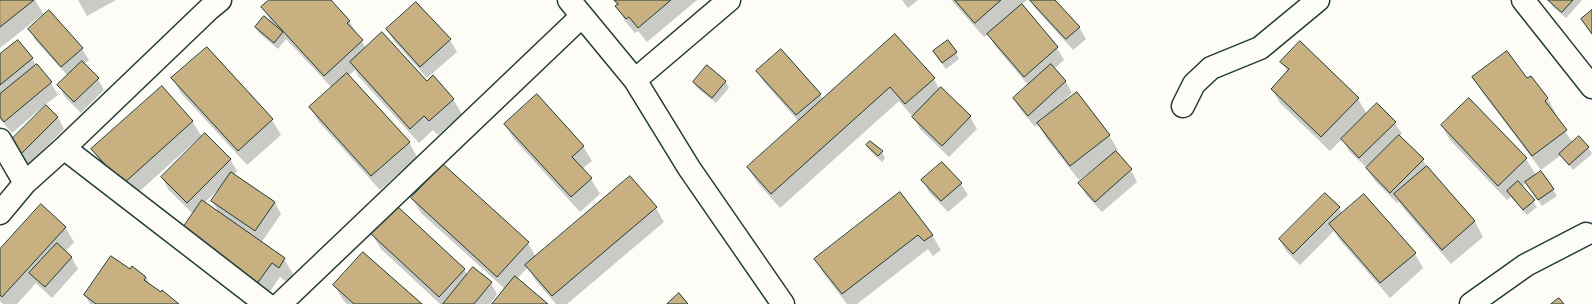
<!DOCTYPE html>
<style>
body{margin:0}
canvas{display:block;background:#fdfcf7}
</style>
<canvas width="1592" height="304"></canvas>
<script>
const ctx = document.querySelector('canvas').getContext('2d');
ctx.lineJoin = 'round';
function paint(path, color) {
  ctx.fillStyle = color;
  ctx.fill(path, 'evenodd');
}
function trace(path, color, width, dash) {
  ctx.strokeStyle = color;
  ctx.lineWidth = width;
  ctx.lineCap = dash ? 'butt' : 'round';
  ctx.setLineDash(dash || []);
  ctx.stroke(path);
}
paint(new Path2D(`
 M0,0H35L44,15L82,49L89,60L84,64L98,79L104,90L81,113L65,97L59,85L68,76L36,41L29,29L44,15L43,14L0,48Z
 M78,0H116L87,16Z
 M270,0H330L349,21L366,48L427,82L453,99L462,114L438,135L433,130L419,143L359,77L355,70L348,76L409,142L417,157L380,190L319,122L310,107L332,88L286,39L278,49L260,34L256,28L273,25L263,7Z
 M614,0H697L647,42L638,31L635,33L625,21Z
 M902,0H918L908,8Z
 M951,0H1027L1021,5L1057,48L1064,60L1054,69L1066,82L1072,93L1061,104L1109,135L1118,150L1115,152L1131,170L1137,182L1102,212L1086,195L1080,183L1101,165L1100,164L1079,180L1046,138L1038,124L1035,127L1021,110L1014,99L1029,86L995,46L988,34L984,37Z
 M1030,0H1054L1079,27L1086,39L1073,50L1035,8Z
 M1549,0H1582L1566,18L1553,7Z
 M416,3L450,40L457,52L427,78L394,41L387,29Z
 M895,36L934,79L940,90L941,89L970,117L977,129L949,157L920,129L914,118L899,101L780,208L757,182L748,168L799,122L764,82L757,71L820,94L823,100Z
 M207,48L272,120L281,135L247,165L181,93L173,79Z
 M934,52L956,53L959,59L946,69Z
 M0,56L32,58L36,65L51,83L58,95L45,105L58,117L64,129L24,169L13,158L46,106L45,105L12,133L0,119Z
 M1282,62L1358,99L1367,114L1395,123L1402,134L1399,136L1423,160L1427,167L1475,222L1483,237L1451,264L1404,209L1399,202L1397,203L1374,180L1367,168L1349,151L1342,139L1330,151L1280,103L1272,89L1288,72Z
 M1473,77L1527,80L1531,77L1548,99L1556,114L1554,115L1573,143L1588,147L1592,154L1573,170L1561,155L1541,170L1482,92Z
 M725,81L729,88L716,103L697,88L694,82Z
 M1469,100L1526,159L1536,175L1553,189L1557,196L1542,206L1526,182L1522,187L1537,207L1527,215L1511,197L1507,200L1450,140L1442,126Z
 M192,121L202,137L230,159L237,171L234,174L275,203L281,214L261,243L284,259L293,274L287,282L280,277L265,299L193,214L168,189L162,177L201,138L200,137L132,198L101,164L93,149ZM221,187L212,201L220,214L204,203Z
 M505,125L583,146L592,161L582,169L591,179L600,194L580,212L514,139Z
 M867,146L882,152L885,158L882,162L871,152Z
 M443,165L528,243L536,257L656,208L664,222L567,304H556L535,280L528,267L517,279L546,304H493L505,289L421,213L412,198Z
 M923,180L961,184L968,195L948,212L929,192Z
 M900,194L932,235L941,250L933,256L928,249L857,304H847L824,274L815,259Z
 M397,207L464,270L468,275L491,283L497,294L490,304H440L381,249L372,234Z
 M1339,208L1343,214L1415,254L1423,268L1390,298L1339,239L1334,231L1300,265L1286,251L1280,240Z
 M65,227L74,242L65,252L72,258L78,269L52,298L36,283L17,304H3L0,301V250Z
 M130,271L146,277L150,285L177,304H90L85,295Z
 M335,286L420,304H347L343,300Z`), '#0003');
const building = new Path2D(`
 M0,0H34L0,27Z
 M269,0H331L350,21L347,23L363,40L324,76L261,7Z
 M614,0H671L638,28L629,17L626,19L615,6L618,4Z
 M955,0H1001L975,23Z
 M1030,0H1055L1080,27L1066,39Z
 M1548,0H1573L1562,12Z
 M416,2L451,39L420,67L386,29Z
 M1022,4L1058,47L1024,77L987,34Z
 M49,10L83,48L61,67L28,29Z
 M1592,10V34L1581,19Z
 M264,16L283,32L274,43L255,27Z
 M382,32L427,81L433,75L454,99L429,121L424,116L410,129L350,62Z
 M895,34L935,78L905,104L890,87L771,194L747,167Z
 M18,40L33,58L0,85V54Z
 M948,40L957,52L942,63L933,51Z
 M1300,41L1359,98L1321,137L1271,89L1289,69L1280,62Z
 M207,47L273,119L238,151L171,78Z
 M781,49L821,94L796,115L756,71Z
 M1507,51L1527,78L1531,76L1548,98L1545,101L1567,130L1532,156L1472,77Z
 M82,61L99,78L74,102L57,85Z
 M37,64L52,82L4,122L0,117V94Z
 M1051,64L1066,81L1028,116L1013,98Z
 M707,65L726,81L712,98L693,82Z
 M347,73L410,142L371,176L309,107Z
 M162,86L193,121L123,184L91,149Z
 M941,87L971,116L942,146L912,117Z
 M1077,92L1110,135L1070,166L1037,123Z
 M537,94L584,146L572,157L592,178L571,197L504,124Z
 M1469,98L1527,158L1498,186L1441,125Z
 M1377,103L1396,122L1359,158L1341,139Z
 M46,105L58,117L17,158L5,146Z
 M205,133L231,159L187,203L161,177Z
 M1399,135L1424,159L1390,193L1366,168Z
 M1579,136L1589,147L1569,165L1559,154Z
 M870,141L883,151L878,156L866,145Z
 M1116,151L1132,169L1095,202L1078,183Z
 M942,162L962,183L941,201L921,180Z
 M443,164L529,242L497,277L411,198Z
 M1427,166L1475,221L1442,250L1394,194Z
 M1541,171L1554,189L1538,200L1525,182Z
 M231,172L275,202L255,231L211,201Z
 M630,176L657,207L552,296L525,265Z
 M1518,181L1535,200L1523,210L1507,191Z
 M900,192L933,235L924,241L918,235L842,294L814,259Z
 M1325,193L1340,207L1293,254L1279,239Z
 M1364,194L1416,253L1380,283L1329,224Z
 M202,200L285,258L279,268L272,263L256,285L180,232Z
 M41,204L66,227L2,297L0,295V249Z
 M397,206L465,269L439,297L371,234Z
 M57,243L72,257L45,287L29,273Z
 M363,252L422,304H354L333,285Z
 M111,256L130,269L132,266L146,277L144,280L161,292L162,290L179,304H96L84,295Z
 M473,267L492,282L474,304H443Z
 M515,276L548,304H492Z
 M679,293L688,304H667Z
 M1559,298L1564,304H1551Z`);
paint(building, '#c8b080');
trace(building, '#1f3d34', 1);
const street = new Path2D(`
 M569,0L635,80
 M729,0L635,80L689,168L783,304
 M1523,0L1592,87
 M1183,106L1194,84L1211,68L1260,48L1318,0
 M0,140L25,183
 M64,148L266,304
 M0,213L25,183L64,148L209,9L220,0
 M280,304L582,16
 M1471,304L1526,265L1586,234`);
trace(street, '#1f3d34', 25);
trace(street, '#fdfcf7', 22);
</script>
